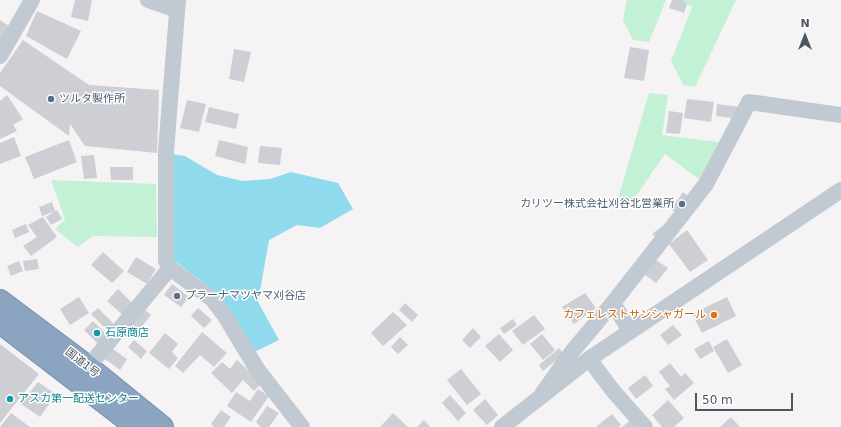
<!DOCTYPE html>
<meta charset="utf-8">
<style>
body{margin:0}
#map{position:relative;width:841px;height:427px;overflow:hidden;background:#f5f3f3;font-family:"DejaVu Sans",sans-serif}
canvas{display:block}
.north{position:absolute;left:785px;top:16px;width:40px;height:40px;-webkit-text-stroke:3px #fff;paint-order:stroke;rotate:0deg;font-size:11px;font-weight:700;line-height:16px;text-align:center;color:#4a5661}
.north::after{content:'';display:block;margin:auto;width:14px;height:18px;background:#4a5661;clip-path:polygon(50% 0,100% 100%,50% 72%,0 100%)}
.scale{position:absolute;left:695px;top:393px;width:98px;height:18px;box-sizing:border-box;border:2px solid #4a5661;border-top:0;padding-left:5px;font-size:12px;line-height:14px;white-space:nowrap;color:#4a5661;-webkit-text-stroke:3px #fff;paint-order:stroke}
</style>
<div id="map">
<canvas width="841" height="427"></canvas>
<div class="north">N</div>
<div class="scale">50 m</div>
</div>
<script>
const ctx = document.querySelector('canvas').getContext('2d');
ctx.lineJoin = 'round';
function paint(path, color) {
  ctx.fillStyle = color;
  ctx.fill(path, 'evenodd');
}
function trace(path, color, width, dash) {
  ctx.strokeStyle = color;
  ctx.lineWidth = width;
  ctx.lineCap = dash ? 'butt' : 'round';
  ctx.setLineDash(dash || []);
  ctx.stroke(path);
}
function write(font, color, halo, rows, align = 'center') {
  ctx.font = font + ' "DejaVu Sans","Noto Sans JP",sans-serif';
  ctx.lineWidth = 3;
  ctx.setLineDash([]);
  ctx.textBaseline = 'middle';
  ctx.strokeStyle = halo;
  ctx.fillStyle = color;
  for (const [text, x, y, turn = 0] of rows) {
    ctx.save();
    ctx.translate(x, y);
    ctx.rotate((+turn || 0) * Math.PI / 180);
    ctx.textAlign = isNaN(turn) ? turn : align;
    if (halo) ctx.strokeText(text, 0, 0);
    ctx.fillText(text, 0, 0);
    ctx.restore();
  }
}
paint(new Path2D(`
 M627,0H666L649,42L633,40L623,20Z
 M675,0H736L695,87L683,85L671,61L692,7Z
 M649,93L668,95L662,135L726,143L700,180L665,154L633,200L617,202Z
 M51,180L156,184L157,237L93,236L78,247L55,229L65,220Z`), '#c3f1d5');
paint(new Path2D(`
 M171,154L185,156L217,175L242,181L270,179L291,172L338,183L353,209L320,228L297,225L269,240L258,302L279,340L252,353L216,292L172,259Z`), '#90daee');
paint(new Path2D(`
 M75,0H92L88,21L71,17Z
 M672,0H684L683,2L687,3L684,13L669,8Z
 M37,11L81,31L67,59L26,36Z
 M0,20L12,28L0,49Z
 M23,40L89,85L159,90L157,153L85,146L70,124L69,136L0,86V73Z
 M630,47L649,50L644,81L624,78Z
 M234,49L251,52L244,82L229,79Z
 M7,95L23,119L13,125L17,131L0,139V101Z
 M687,99L714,102L711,122L684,118Z
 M187,100L206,104L199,132L180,128Z
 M717,104L740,107L739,119L716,116Z
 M209,107L239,114L236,129L205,122Z
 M669,111L683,113L680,134L666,133Z
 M14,137L21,156L0,164V143Z
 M69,140L77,162L34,179L25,157Z
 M219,140L248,147L245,164L215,156Z
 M260,146L282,148L280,165L258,163Z
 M94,155L97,178L84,179L81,156Z
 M110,167H133V180H111Z
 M683,192L693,200L681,216L671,209Z
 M52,202L55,211L42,216L39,207Z
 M57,210L62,219L51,225L46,217Z
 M43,217L57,237L31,256L23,246L37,237L28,225Z
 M669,221L659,241L652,234Z
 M26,224L29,232L15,238L12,230Z
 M687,230L708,260L690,272L669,244Z
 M103,252L124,271L112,283L91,265Z
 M136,257L156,269L147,284L127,272Z
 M37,259L39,269L25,271L23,261Z
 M656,260L668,268L656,283L644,274Z
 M19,261L23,271L11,276L7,266Z
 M172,284L189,297L181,307L164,295Z
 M118,289L134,305L124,316L107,301Z
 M585,293L596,308L574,324L562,307Z
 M79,297L89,313L70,325L60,309Z
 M727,297L736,316L702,333L692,314Z
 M405,303L418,315L412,322L399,310Z
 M142,307L151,315L136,334L127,326Z
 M98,308L117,327L110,333L91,314Z
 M198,308L212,320L204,328L191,316Z
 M393,312L407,325L383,346L371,333Z
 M534,315L545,329L523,345L512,331Z
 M513,319L517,325L504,334L500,328Z
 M93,321L109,337L100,346L84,330Z
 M673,325L682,335L668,345L660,335Z
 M473,328L481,337L470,348L462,340Z
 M202,332L227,353L214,367L200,355L183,373L175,366Z
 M165,333L178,344L172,352L178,358L169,369L149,353Z
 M499,334L513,350L500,362L485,346Z
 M542,334L555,350L543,360L530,344Z
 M400,337L408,345L398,354L391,347Z
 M727,339L742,365L728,373L713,347Z
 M134,340L147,351L141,359L128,347Z
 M709,341L714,351L700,359L694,349Z
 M0,344L39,374L0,423Z
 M110,347L127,359L120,370L102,357Z
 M559,348L564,354L543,371L539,365Z
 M237,360L262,383L254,391L243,380L232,393L211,373L222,362L230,369Z
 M670,363L681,377L685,373L694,383L674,400L665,389L670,386L659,372Z
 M461,369L481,394L467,405L447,380Z
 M645,375L653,386L636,399L628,388Z
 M38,382L56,394L40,417L21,404Z
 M258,389L269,396L251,422L227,406L236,392L250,401Z
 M450,395L466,413L458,421L442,403Z
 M485,399L498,415L487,425L473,410Z
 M668,400L684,418L674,427H662L652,415Z
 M267,406L279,413L269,427H261L256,422Z
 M221,410L231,417L224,427H214L211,424Z
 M11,413L30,427H0Z
 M393,413L408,427H380Z
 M612,414L621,425L618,427H596Z
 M731,417L740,427H720Z
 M632,419L639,427H622Z
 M424,420L430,427H417Z`), '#cdcfd5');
const highway = new Path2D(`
 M0,301L88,367L162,427
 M0,322L137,427`);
trace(highway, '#7690ad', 24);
trace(new Path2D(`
 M148,0L177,10
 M178,0L166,151V261L170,268L212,299L225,316L257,369L302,427
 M0,56L32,0
 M613,303L630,331
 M589,359L614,392L645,427
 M88,367L170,268
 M542,394L571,353L613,303L706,184L749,102L841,115
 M502,427L589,359L841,190`), '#c1cad2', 16);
trace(highway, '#8ba5c1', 22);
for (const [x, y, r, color] of [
 [51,99,4,"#5c6f8a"],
 [682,204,4,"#5c6f8a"],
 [177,296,4,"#5c6f8a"],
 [714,315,4,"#e8710a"],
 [97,333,4,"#0f9aa8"],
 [10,399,4,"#0f9aa8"]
]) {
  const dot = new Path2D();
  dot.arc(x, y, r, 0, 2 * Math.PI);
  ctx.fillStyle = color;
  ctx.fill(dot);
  trace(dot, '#fff', 1.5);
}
write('11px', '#4e5e75', '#fff', [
 ["ツルタ製作所",59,99],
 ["カリツー株式会社刈谷北営業所",674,204,"right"],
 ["プラーナマツヤマ刈谷店",185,296]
], 'left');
write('11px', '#c56008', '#fff', [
 ["カフェレストサンシャガール",706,315]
], 'right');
write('11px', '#0d838f', '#fff', [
 ["石原商店",105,333],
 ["アスカ第一配送センター",18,399]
], 'left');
write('11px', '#4a5661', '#fff', [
 ["国道1号",82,363,38]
]);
</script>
